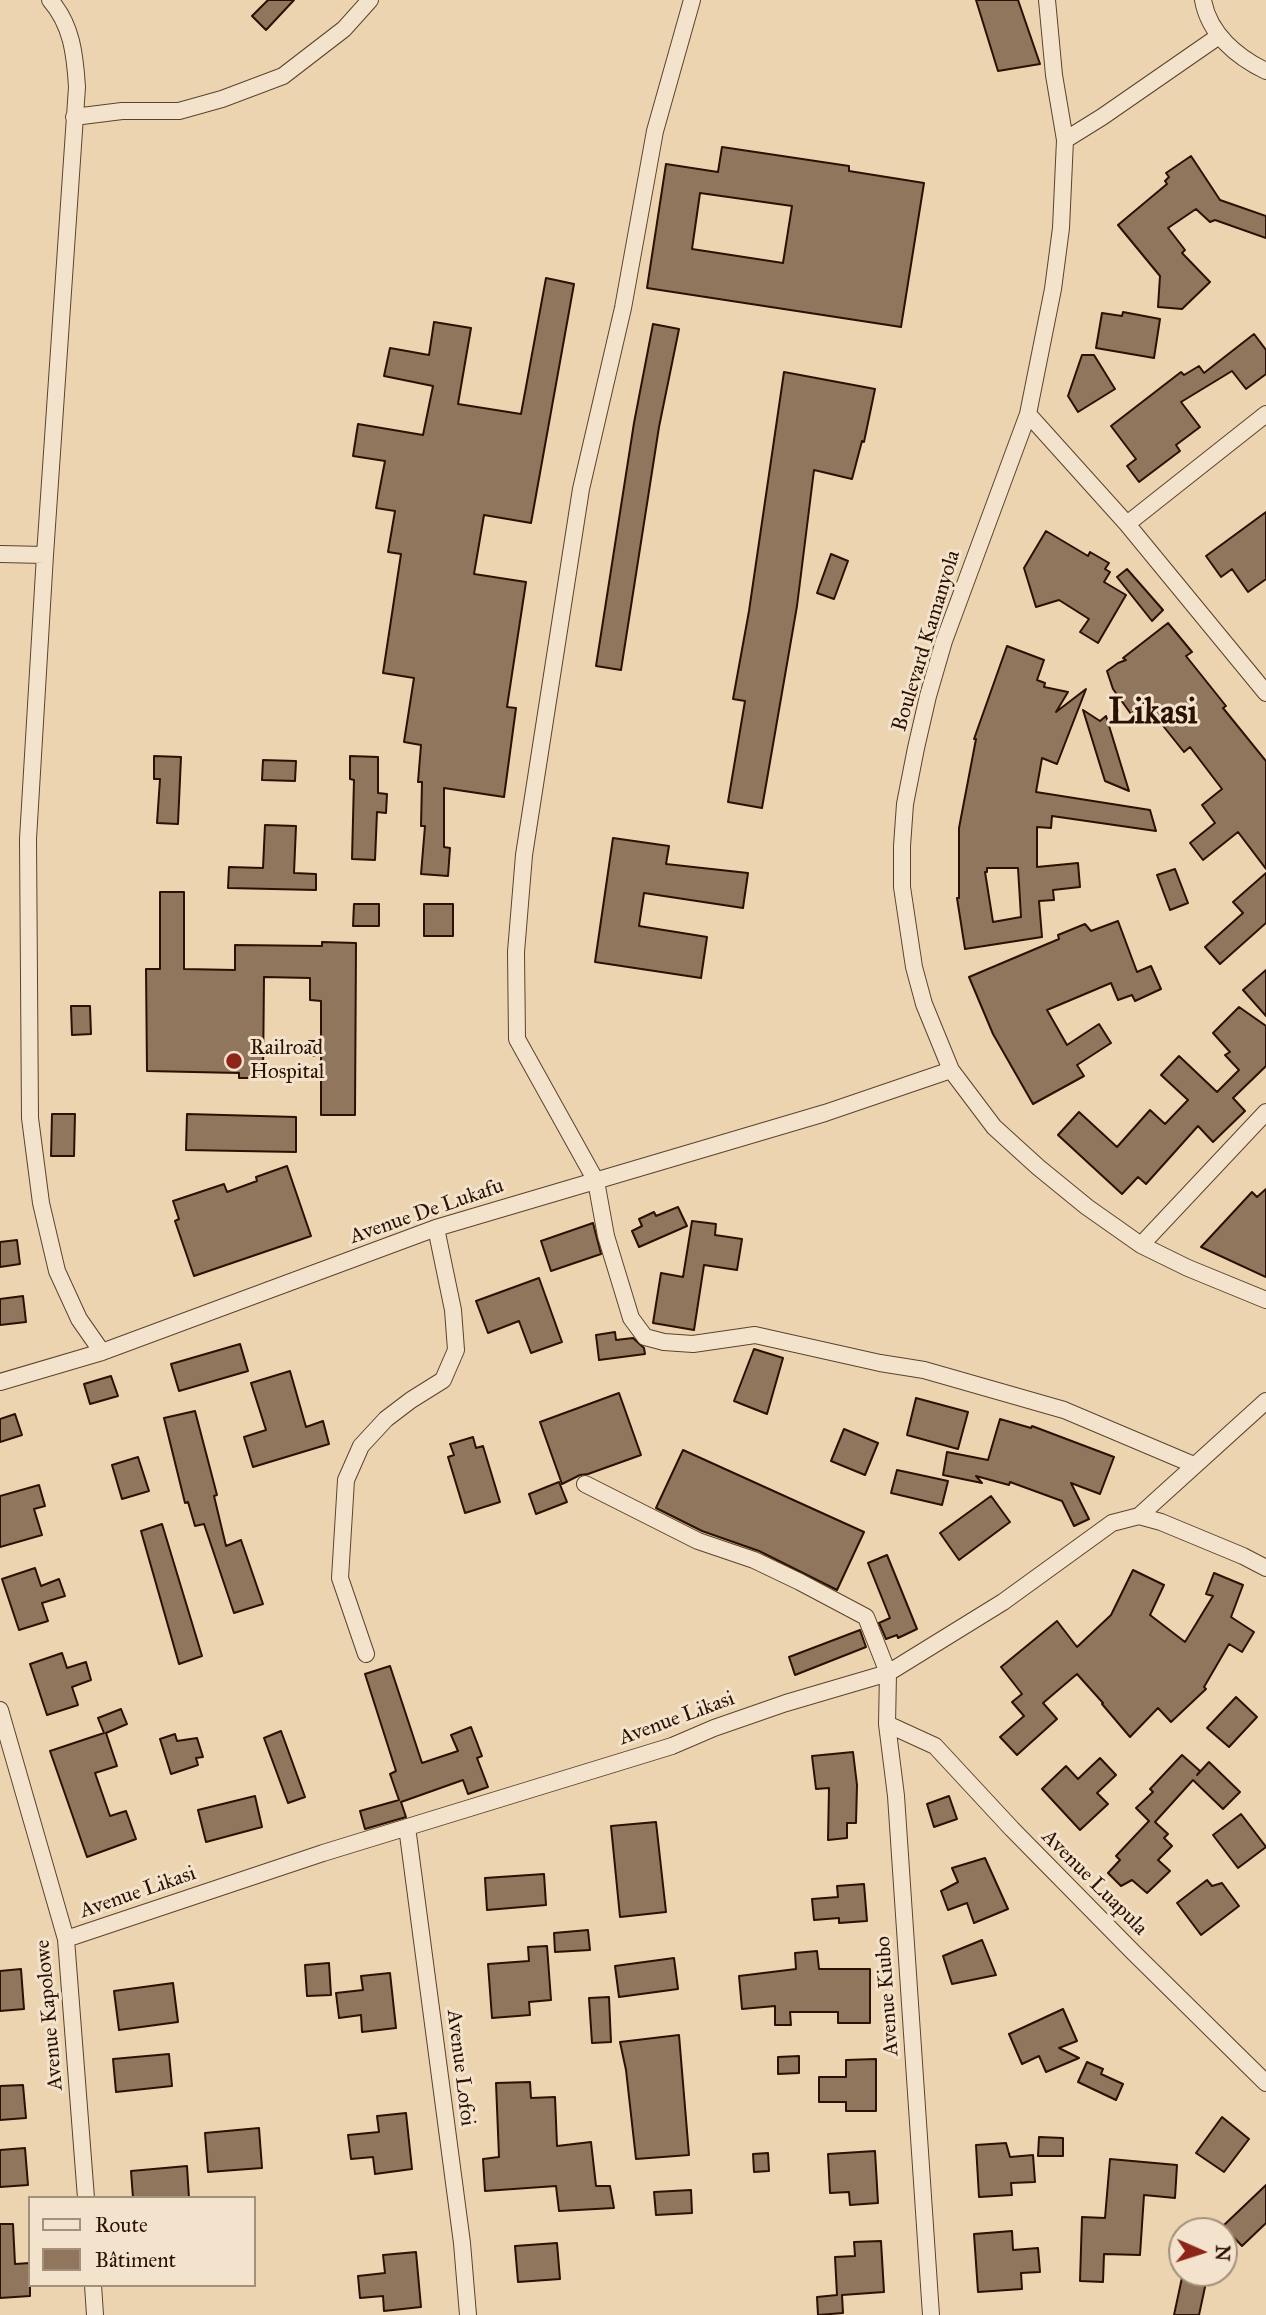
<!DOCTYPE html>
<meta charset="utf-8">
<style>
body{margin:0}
#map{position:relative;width:1266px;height:2315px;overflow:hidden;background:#edd4b1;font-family:"IM FELL Great Primer",serif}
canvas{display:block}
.legend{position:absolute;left:28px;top:2196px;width:228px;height:91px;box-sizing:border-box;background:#f3e3cc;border:2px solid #a38f7a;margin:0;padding:9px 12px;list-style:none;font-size:21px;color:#2c1100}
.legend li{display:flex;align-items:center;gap:14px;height:35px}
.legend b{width:35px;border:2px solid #a38f7a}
.north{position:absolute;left:1168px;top:2217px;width:70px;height:70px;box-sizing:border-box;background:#f3e3cc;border:2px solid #a38f7a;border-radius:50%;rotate:93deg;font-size:19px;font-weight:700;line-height:28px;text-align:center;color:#2c1100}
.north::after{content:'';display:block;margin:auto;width:24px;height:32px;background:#8f2418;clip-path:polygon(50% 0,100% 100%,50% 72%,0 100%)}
</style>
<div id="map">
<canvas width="1266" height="2315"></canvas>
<ul class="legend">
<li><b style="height:9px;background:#f3e3cc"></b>Route</li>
<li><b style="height:19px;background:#90765c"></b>Bâtiment</li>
</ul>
<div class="north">N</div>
</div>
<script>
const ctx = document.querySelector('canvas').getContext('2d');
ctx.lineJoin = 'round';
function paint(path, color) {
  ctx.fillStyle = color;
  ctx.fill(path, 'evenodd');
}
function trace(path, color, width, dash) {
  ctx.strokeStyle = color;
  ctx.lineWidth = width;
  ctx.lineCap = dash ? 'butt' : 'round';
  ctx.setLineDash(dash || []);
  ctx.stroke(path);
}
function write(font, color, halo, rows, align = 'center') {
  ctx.font = font + ' "IM FELL Great Primer",serif';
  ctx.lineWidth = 6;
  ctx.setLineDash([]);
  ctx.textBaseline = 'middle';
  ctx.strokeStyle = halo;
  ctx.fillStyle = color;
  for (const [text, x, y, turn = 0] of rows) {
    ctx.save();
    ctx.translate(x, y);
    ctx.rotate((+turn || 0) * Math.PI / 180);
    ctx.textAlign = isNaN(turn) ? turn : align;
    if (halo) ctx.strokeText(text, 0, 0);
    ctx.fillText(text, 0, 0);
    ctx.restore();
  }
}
const building = new Path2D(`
 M268,0H294L266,30L252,16Z
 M976,0H1018L1040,64L998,71Z
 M722,147L849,166V171L924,183L901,327L647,288L666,164L718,172ZM700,193L792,206L783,263L692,249Z
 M1191,156L1220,200L1266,216V238L1215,220L1210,222L1196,209L1168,228L1185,250L1182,253L1210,282L1182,309L1158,307L1160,276L1118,225L1167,184L1165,181L1169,177L1166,173Z
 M546,278L574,284L531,523L484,515L474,574L526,582L507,707L516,708L504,797L444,788V847L450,848L448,876L421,874L425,826H421L422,782H418L421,745L404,742L414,678L383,673L401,554L388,552L395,511L376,508L385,461L353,456L358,424L423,435L433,386L384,376L390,348L429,355L434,322L471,328L458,404L521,414Z
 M1123,312L1160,319L1154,358L1096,348L1102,313L1122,316Z
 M653,324L679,329L659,427L621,670L596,666L634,423Z
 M1254,334L1266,350V374L1246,389L1232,371L1181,402L1200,427L1176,445L1180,451L1139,482L1127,466L1136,459L1111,426L1181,372L1184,375L1199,366L1204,373Z
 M1082,355H1094L1115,389L1078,412L1068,396Z
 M784,372L875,389L864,442L862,441L852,479L814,470L797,606L762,808L728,802L745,701L733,699L749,611Z
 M1266,512V579L1248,592L1232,569L1221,577L1206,556Z
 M1046,531L1088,556L1090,552L1109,563L1105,569L1110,572L1104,582L1126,595L1098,643L1080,632L1089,619L1059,600L1036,607L1024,568Z
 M831,554L848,561L834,599L817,593Z
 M1127,569L1163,610L1152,621L1117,577Z
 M1168,623L1192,652L1186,656L1226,706L1223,708L1266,761V869L1238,832L1203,860L1190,843L1215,823L1202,805L1222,789L1190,747L1184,752L1144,702L1131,714L1113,689L1107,671L1118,663L1126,660L1123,658Z
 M1007,646L1044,660L1037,680L1045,683L1044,687L1068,692L1056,712L1086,689L1057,764L1042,758L1036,792L1150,810L1156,831L1052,816L1051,828L1037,827V867L1078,863L1080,887L1053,890L1054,900L1039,901L1042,937L965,949L957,898H959V828L976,739H974ZM987,868H1018L1021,917L993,922L985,872H987Z
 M1083,710L1100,721L1106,716L1129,791L1105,781Z
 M154,756L181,757L178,824L157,823L160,779H154Z
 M350,756L378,757V793L387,794L386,813L377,812L375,860L352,859L354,780L350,779Z
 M263,760L296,761L295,781L262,780Z
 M265,825L296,826L294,873L316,874V890L228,888L229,867L263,868Z
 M613,838L669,846L666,864L748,873L743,908L644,893L639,926L707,937L701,978L595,962Z
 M1175,869L1188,903L1170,910L1157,875Z
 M1266,873V923L1220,964L1205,947L1243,913L1233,902Z
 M160,892H184V969L235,970V945L322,946V942L356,943L355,1115H321V1056H309V1041H321V1001L310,1000V978L264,977L263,1078H239V1073L147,1071L146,969H160Z
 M354,904H379V926H353Z
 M424,904H453V936H424Z
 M1118,921L1137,972L1151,966L1161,989L1135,1001L1132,995L1118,1000L1111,983L1047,1010L1067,1045L1099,1024L1111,1043L1077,1065L1084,1076L1033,1104L993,1034L969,977L1059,939L1058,935L1085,924L1091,931Z
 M1266,970V1016L1243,990Z
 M71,1006H90L91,1034L72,1035Z
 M1239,1007L1266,1026V1066L1233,1098L1245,1111L1213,1142L1198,1126L1146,1184L1138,1177L1122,1194L1058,1135L1079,1112L1117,1147L1150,1110L1165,1124L1188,1100L1161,1075L1179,1056L1217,1092L1239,1070L1225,1055L1230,1052L1213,1033Z
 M52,1114H75L74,1156H51Z
 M187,1114L296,1117V1152L186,1150Z
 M287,1166L311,1236L194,1276L175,1221L179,1219L173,1201L224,1184L227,1192L257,1181L256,1177Z
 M1266,1189V1277L1201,1247L1252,1192L1257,1197Z
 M678,1207L687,1226L639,1247L632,1231L642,1226L639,1219L654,1212L656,1216Z
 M692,1221L716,1224L715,1235L742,1239L737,1270L704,1265L694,1330L653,1323L661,1273L683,1277Z
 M593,1223L601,1254L551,1271L541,1241Z
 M17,1240L20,1264L0,1267V1242Z
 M539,1278L562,1342L531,1353L519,1321L488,1333L476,1301Z
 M23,1296L26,1322L0,1325V1299Z
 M615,1332L616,1340L633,1338L644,1348L645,1354L599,1360L596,1335Z
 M240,1344L248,1371L179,1391L171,1364Z
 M754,1349L783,1358L767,1414L734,1401Z
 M290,1371L306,1427L323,1421L329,1444L253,1467L244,1437L266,1430L251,1383Z
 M111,1376L118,1396L90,1404L84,1384Z
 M619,1393L641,1455L588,1474L580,1475L562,1484L540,1422Z
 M916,1398L968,1412L958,1449L907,1435Z
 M195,1411L217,1495L214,1496L226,1546L241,1540L263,1604L234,1613L204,1524L195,1526L188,1502L185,1503L164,1418Z
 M15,1414L22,1435L0,1442V1419Z
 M1000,1419L1031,1428L1032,1426L1114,1457L1100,1494L1071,1483L1089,1519L1074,1526L1062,1501L1010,1482L1009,1485L976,1476L982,1483L943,1475L947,1452L988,1460Z
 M844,1429L878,1443L865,1475L831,1461Z
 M473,1437L476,1448L483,1446L500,1502L465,1513L448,1457L454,1455L450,1444Z
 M683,1450L864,1532L837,1590L759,1551L702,1531L656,1508Z
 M138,1457L149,1491L122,1499L112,1465Z
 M897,1470L948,1481L942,1505L891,1493Z
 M559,1482L567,1502L536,1514L529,1494Z
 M39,1485L45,1506L34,1509L42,1535L0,1547V1496Z
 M991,1496L1010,1522L959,1560L940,1533Z
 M162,1524L202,1656L179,1664L141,1531Z
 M887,1555L917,1629L898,1638L897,1635L886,1639L879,1623L890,1618L868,1563Z
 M35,1568L41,1586L59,1579L65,1596L42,1603L48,1621L19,1630L2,1579Z
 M1133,1570L1164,1585L1150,1615L1185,1642L1213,1596L1206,1594L1214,1573L1243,1585L1231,1617L1254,1632L1242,1652L1229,1644L1204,1687L1206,1689L1171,1722L1158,1708L1130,1737L1102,1704L1103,1703L1077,1674L1043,1703L1057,1719L1017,1755L1000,1737L1024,1716L1012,1702L1022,1694L1001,1667L1057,1621L1077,1647L1111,1615Z
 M860,1630L866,1647L795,1675L789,1657Z
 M62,1653L67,1668L86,1662L91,1680L72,1687L78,1705L47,1715L30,1664Z
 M390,1666L422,1763L458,1751L451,1735L471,1727L482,1756L477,1758L488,1787L468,1794L463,1780L401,1802L406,1817L365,1829L360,1811L399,1800L390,1774L396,1771L365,1674Z
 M1236,1697L1257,1717L1229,1747L1207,1728Z
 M121,1709L127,1724L106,1733L117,1766L95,1773L110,1816L126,1811L136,1839L87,1857L50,1751L104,1733L98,1718Z
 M281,1731L305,1797L288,1803L264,1738Z
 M175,1734L177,1741L197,1738L203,1757L196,1758L198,1765L171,1774L160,1739Z
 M853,1752L857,1785L856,1823H847V1838L828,1840L829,1788L816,1789L812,1756Z
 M1182,1755L1200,1771L1197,1775L1209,1762L1240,1792L1223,1809L1193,1780L1155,1822L1168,1834L1164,1838L1172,1846L1158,1860L1170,1871L1147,1893L1132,1880L1121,1886L1108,1873L1120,1860L1116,1856L1149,1821L1136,1808L1153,1792L1150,1789Z
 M1100,1758L1116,1775L1097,1793L1108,1804L1080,1830L1042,1789L1066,1766L1078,1779Z
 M255,1796L262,1827L206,1842L198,1810Z
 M949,1796L957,1819L934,1827L927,1804Z
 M1241,1814L1266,1847L1238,1868L1213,1835Z
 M656,1822L666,1912L620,1917L611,1826Z
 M985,1858L1008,1909L974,1923L967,1903L948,1910L941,1891L958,1882L952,1868Z
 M544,1874L546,1905L487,1910L485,1878Z
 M1207,1880L1212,1886L1222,1883L1239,1906L1201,1935L1177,1903Z
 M864,1884L867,1921L839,1923V1918L814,1920L812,1899L838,1897L837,1886Z
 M588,1930L590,1950L555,1952L554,1933Z
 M982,1940L996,1975L952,1984L943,1956Z
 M547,1946L551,2000L529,2002L530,2015L492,2018L488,1964L529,1961L528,1947Z
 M817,1951L819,1969H870V2023H838V2012H790L791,2025H775V2006L742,2009L739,1976L796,1969L795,1953Z
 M674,1958L678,1989L619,1997L615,1966Z
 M329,1963L331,1995L307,1996L305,1965Z
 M21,1969L24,2009L0,2011V1971Z
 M390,1973L396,2028L362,2032L361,2015L339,2018L336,1993L363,1990L361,1976Z
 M173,1983L178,2022L119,2030L114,1991Z
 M609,1997L611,2042L592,2043L589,1998Z
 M1063,2009L1077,2041L1059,2048L1079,2058L1046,2072L1039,2056L1022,2064L1009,2034Z
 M679,2035L689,2155L636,2159L626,2070L620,2042Z
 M169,2054L172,2086L116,2092L113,2059Z
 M799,2056V2073L778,2074V2057Z
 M876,2059V2111H846V2102H819V2077H846V2060Z
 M1087,2062L1103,2069L1101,2074L1123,2084L1116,2100L1078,2082Z
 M530,2082L531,2098L555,2097L557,2146L591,2142L596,2186H610L614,2208L559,2211L556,2186L485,2191L483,2159L499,2157L496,2083Z
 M23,2085L26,2118L0,2120V2086Z
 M406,2113L412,2169L375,2174L373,2157L351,2159L348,2135L379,2132L377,2116Z
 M1222,2117L1249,2139L1224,2172L1196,2153Z
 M259,2128L262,2168L208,2172L205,2133Z
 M1039,2137L1063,2138V2156H1038Z
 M1006,2143L1010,2157L1033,2155L1035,2182L1011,2183L1012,2195L979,2197L976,2145Z
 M25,2148L28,2185L0,2187V2150Z
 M875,2151L878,2203L850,2205L849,2192L830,2193L828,2154Z
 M768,2153L769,2171L754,2172L753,2154Z
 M1110,2159L1177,2165L1175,2198L1144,2195L1140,2255L1104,2254L1103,2282L1080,2281L1082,2217L1105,2218Z
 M187,2166L189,2198H133L131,2171Z
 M1266,2185V2223L1242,2246L1223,2226Z
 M691,2190L692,2213L656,2215L654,2192Z
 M0,2224H13L15,2264L30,2263V2296L0,2298Z
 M1012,2231L1013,2250L1038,2248L1040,2272L1021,2273L1022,2289L978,2292L974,2234Z
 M881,2241L884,2292L842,2295L843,2313L818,2315L817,2297L837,2295L835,2257L855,2256L854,2242Z
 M557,2243L560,2279L518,2282L515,2246Z
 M416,2252L421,2307L384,2311L383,2296L360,2298L358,2276L385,2273L383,2255Z
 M1183,2273H1208L1199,2315H1174Z`);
paint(building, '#90765c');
trace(building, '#2c1100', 2);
const street = new Path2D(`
 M50,0C72,25 75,55 77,87L45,555L28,839L30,1118L41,1203L57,1271L79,1319L102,1352
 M692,0L655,131L623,308L581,489L524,855L516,952L517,1039L596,1181L606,1236L631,1318L645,1337L664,1342L693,1344L755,1335L880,1363L924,1370L1064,1410L1194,1465
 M1047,0L1054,75L1065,140L1061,228L1053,289L1028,414L944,641L928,696L916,748L905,804L902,846V887L914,967L924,1004L951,1070L994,1127L1038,1167L1087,1207L1141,1245L1188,1268L1266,1300
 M1203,0C1209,34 1237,57 1266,71
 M74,117L122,111H179L222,99L283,76L344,29L370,0
 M1065,140L1102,117L1219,36
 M1028,414L1127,524L1266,693
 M1127,524L1266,414
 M0,554L45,555
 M1141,1245L1266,1112
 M0,1382L102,1352L436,1228L825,1113L951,1070
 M585,1484L698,1541L754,1560L800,1582L866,1617L888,1673L887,1724L896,1796L931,2315
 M1139,1516L1266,1401
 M366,1654L340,1578L346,1480L361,1446L386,1419L411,1400L443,1380L456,1350L453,1310L436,1228
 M0,1710L66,1939L86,2198
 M887,1724L935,1746L1012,1829L1133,1952L1266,2083
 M407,1827L462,2243L468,2315
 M66,1939L323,1853L672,1746L714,1728L786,1703L888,1673L1003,1602L1112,1523L1139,1516L1161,1522L1243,1556L1266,1568
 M93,2285L95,2315`);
trace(street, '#5c422c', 18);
trace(street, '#f3e3cc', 16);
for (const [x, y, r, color] of [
 [234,1061,9,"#8f2418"]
]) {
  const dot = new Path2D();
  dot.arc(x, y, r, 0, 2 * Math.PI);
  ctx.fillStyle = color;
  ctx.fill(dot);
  trace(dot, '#f3e3cc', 2.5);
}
write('21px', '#2c1100', '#f3e3cc', [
 ["Boulevard Kamanyola",927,641,-73],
 ["Avenue De Lukafu",427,1212,-19],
 ["Avenue Likasi",677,1719,-20],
 ["Avenue Luapula",1094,1883,45],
 ["Avenue Likasi",138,1893,-19],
 ["Avenue Kiubo",888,1996,-94],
 ["Avenue Kapolowe",50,2015,-95],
 ["Avenue Lofoi",460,2068,83]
]);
write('21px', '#2c1100', '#f3e3cc', [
 ["Railroad",250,1049],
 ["Hospital",250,1073]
], 'left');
write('bold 35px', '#2c1100', '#f3e3cc', [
 ["Likasi",1153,714]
]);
</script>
